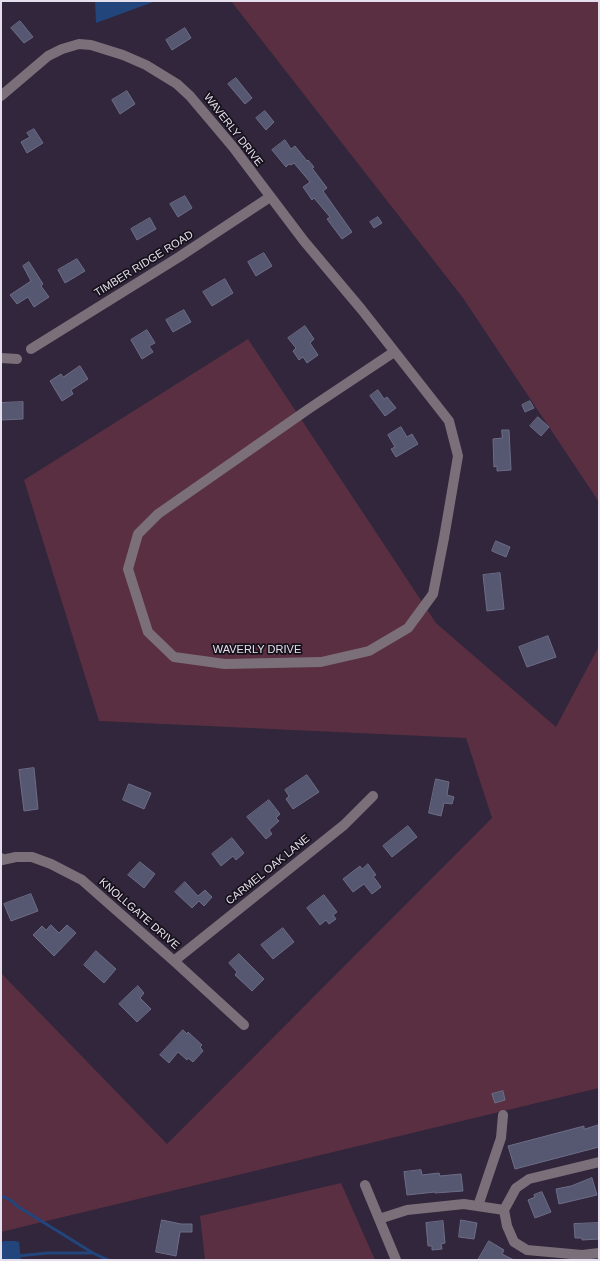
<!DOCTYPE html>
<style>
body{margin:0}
#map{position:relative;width:600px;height:1261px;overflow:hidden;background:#31263b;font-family:Arial,sans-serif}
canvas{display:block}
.frame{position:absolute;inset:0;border:2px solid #e5dfed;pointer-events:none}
</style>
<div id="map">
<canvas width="600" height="1261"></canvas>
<div class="frame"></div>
</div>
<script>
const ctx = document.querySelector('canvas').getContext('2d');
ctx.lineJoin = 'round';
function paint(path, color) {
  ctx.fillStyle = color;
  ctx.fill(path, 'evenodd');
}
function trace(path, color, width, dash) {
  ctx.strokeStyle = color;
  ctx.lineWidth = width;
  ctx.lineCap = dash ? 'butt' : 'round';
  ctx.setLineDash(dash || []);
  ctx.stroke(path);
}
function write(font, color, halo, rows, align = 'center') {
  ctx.font = font + ' Arial,sans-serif';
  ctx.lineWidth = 3.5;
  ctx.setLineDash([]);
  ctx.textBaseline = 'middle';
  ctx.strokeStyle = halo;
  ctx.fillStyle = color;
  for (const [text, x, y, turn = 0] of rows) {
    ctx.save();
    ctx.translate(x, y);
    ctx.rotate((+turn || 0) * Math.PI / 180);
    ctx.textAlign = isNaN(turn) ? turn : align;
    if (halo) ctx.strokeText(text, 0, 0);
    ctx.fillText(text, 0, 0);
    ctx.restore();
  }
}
paint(new Path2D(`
 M231,1H599V502L463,298Z
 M248,339L436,623L556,727L599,646V1088L1,1232V973L167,1144L492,818L466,738L99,721L24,480Z
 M341,1183L375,1260H205L200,1216Z`), '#5a2f41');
paint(new Path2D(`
 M95,1H156L96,23Z
 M4,1241H15L19,1242L21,1260H1V1243Z`), '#22457c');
trace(new Path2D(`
 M1,1196L12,1201L17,1206L93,1253L108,1260
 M17,1256L48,1253H93`), '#22457c', 3);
const building = new Path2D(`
 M20,21L33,37L24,43L11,28Z
 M185,28L191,38L172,50L166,40Z
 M236,78L252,98L245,104L228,84Z
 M127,91L135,104L120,114L112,100Z
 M265,111L274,122L266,130L256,118Z
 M34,129L43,143L27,153L21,142L30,137L27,133Z
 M285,140L291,149L295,146L307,161L308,160L314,167L312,168L327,188L323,191L352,232L342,239L327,219L330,217L314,198L312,200L303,187L310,182L294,163L291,165L289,164L286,167L272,150Z
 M185,196L192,208L178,217L170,204Z
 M378,217L382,223L374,228L370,222Z
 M150,218L156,229L137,240L131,229Z
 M264,253L272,266L256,276L248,262Z
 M77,259L85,271L65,283L58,270Z
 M29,262L43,284L41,286L49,297L34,307L28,297L17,304L10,295L31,281L23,266Z
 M225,279L233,293L212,306L203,292Z
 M184,310L191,322L173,332L166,320Z
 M305,326L314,339L310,343L318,355L307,363L303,357L299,360L293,351L296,348L288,338Z
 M147,330L155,343L149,346L153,352L142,359L131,340Z
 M80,366L88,379L71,390L73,394L62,401L50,381L61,374L63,377Z
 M378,390L384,399L387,397L396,408L385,416L370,396Z
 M530,401L534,408L525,412L522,405Z
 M23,402V419L1,420V403Z
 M538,417L549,427L541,436L530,426Z
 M401,427L407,437L412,434L418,444L396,457L391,449L395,447L388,435Z
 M502,430H509L511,470L497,471V466L494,467L493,439L502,438Z
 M496,541L510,547L506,557L492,551Z
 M500,573L504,609L487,611L483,575Z
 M548,636L556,657L527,667L519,647Z
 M34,768L38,809L24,811L19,770Z
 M307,775L319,792L293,809L286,799L289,796L285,790Z
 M436,779L449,782L447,795L454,797L452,804L444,803L441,816L429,813Z
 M129,784L151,793L144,809L123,800Z
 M269,800L280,814L276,818L279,821L269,830L272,834L266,839L247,817Z
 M408,826L417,837L392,857L383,846Z
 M232,838L244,853L236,860L233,856L221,866L212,854Z
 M140,862L155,874L144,888L128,875Z
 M368,864L376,875L373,876L381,887L372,894L364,884L353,892L343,879L360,866L362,869Z
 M185,882L198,896L205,890L212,897L204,906L199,901L192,908L175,892Z
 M31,894L38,911L11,921L4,904Z
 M324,895L337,912L333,915L336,919L329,924L326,920L320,925L307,908Z
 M51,925L59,933L67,925L76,933L54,956L33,935L42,926L46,930Z
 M283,928L294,942L273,959L261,945Z
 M96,951L116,969L104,983L84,965Z
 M239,954L264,979L252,991L235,975L237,972L229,963Z
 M138,986L144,993L140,998L151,1009L137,1022L119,1004Z
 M183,1030L187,1034L188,1032L202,1045L200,1047L203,1051L193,1062L188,1058L187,1060L178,1052L169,1063L160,1055Z
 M503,1091L505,1100L495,1103L492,1094Z
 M599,1125V1147L515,1169L508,1146L584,1126V1129Z
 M421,1170L422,1175L439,1173L440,1176L461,1174L463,1191L435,1193V1192L407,1195L404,1172Z
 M592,1178L597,1195L559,1204L556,1189L571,1186Z
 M542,1192L551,1212L535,1218L528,1200L535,1197L534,1195Z
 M162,1220L181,1224H192V1232H180L176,1256L156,1252Z
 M461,1220L477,1223L474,1239L459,1237Z
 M443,1221L445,1243L441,1244L442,1249L432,1250V1246H428L426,1223Z
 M599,1223V1239L582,1240V1238H575L574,1224Z
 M489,1241L504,1250L502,1254L514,1260H478Z`);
paint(building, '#565770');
trace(building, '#6d6d88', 1);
trace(new Path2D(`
 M1,96L48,56L62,49L79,44L91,45L123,55L146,65L177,84L190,96L233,147L304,241L362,310L449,421L458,456L444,538L433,594L408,628L369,651L321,662L225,664L174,657L148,632L128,569L138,534L158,514L310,408L394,352
 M31,349L179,257L270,197
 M1,358L17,359
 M1,858L2,860L16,857H32L51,864L82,880L174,961L244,1025
 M174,961L344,825L373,796
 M599,1162L529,1179L516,1188L504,1210L507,1226L514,1242L527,1250L582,1255L599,1253
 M365,1185L396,1260
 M478,1206L501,1138L503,1115
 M379,1219L407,1210L464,1204L504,1210`), '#7b7079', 10);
write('11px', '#e5dfed', '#16111b', [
 ["WAVERLY DRIVE",233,130,52],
 ["TIMBER RIDGE ROAD",144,264,-32],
 ["WAVERLY DRIVE",257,650],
 ["CARMEL OAK LANE",268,870,-39],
 ["KNOLLGATE DRIVE",139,914,41]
]);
</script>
